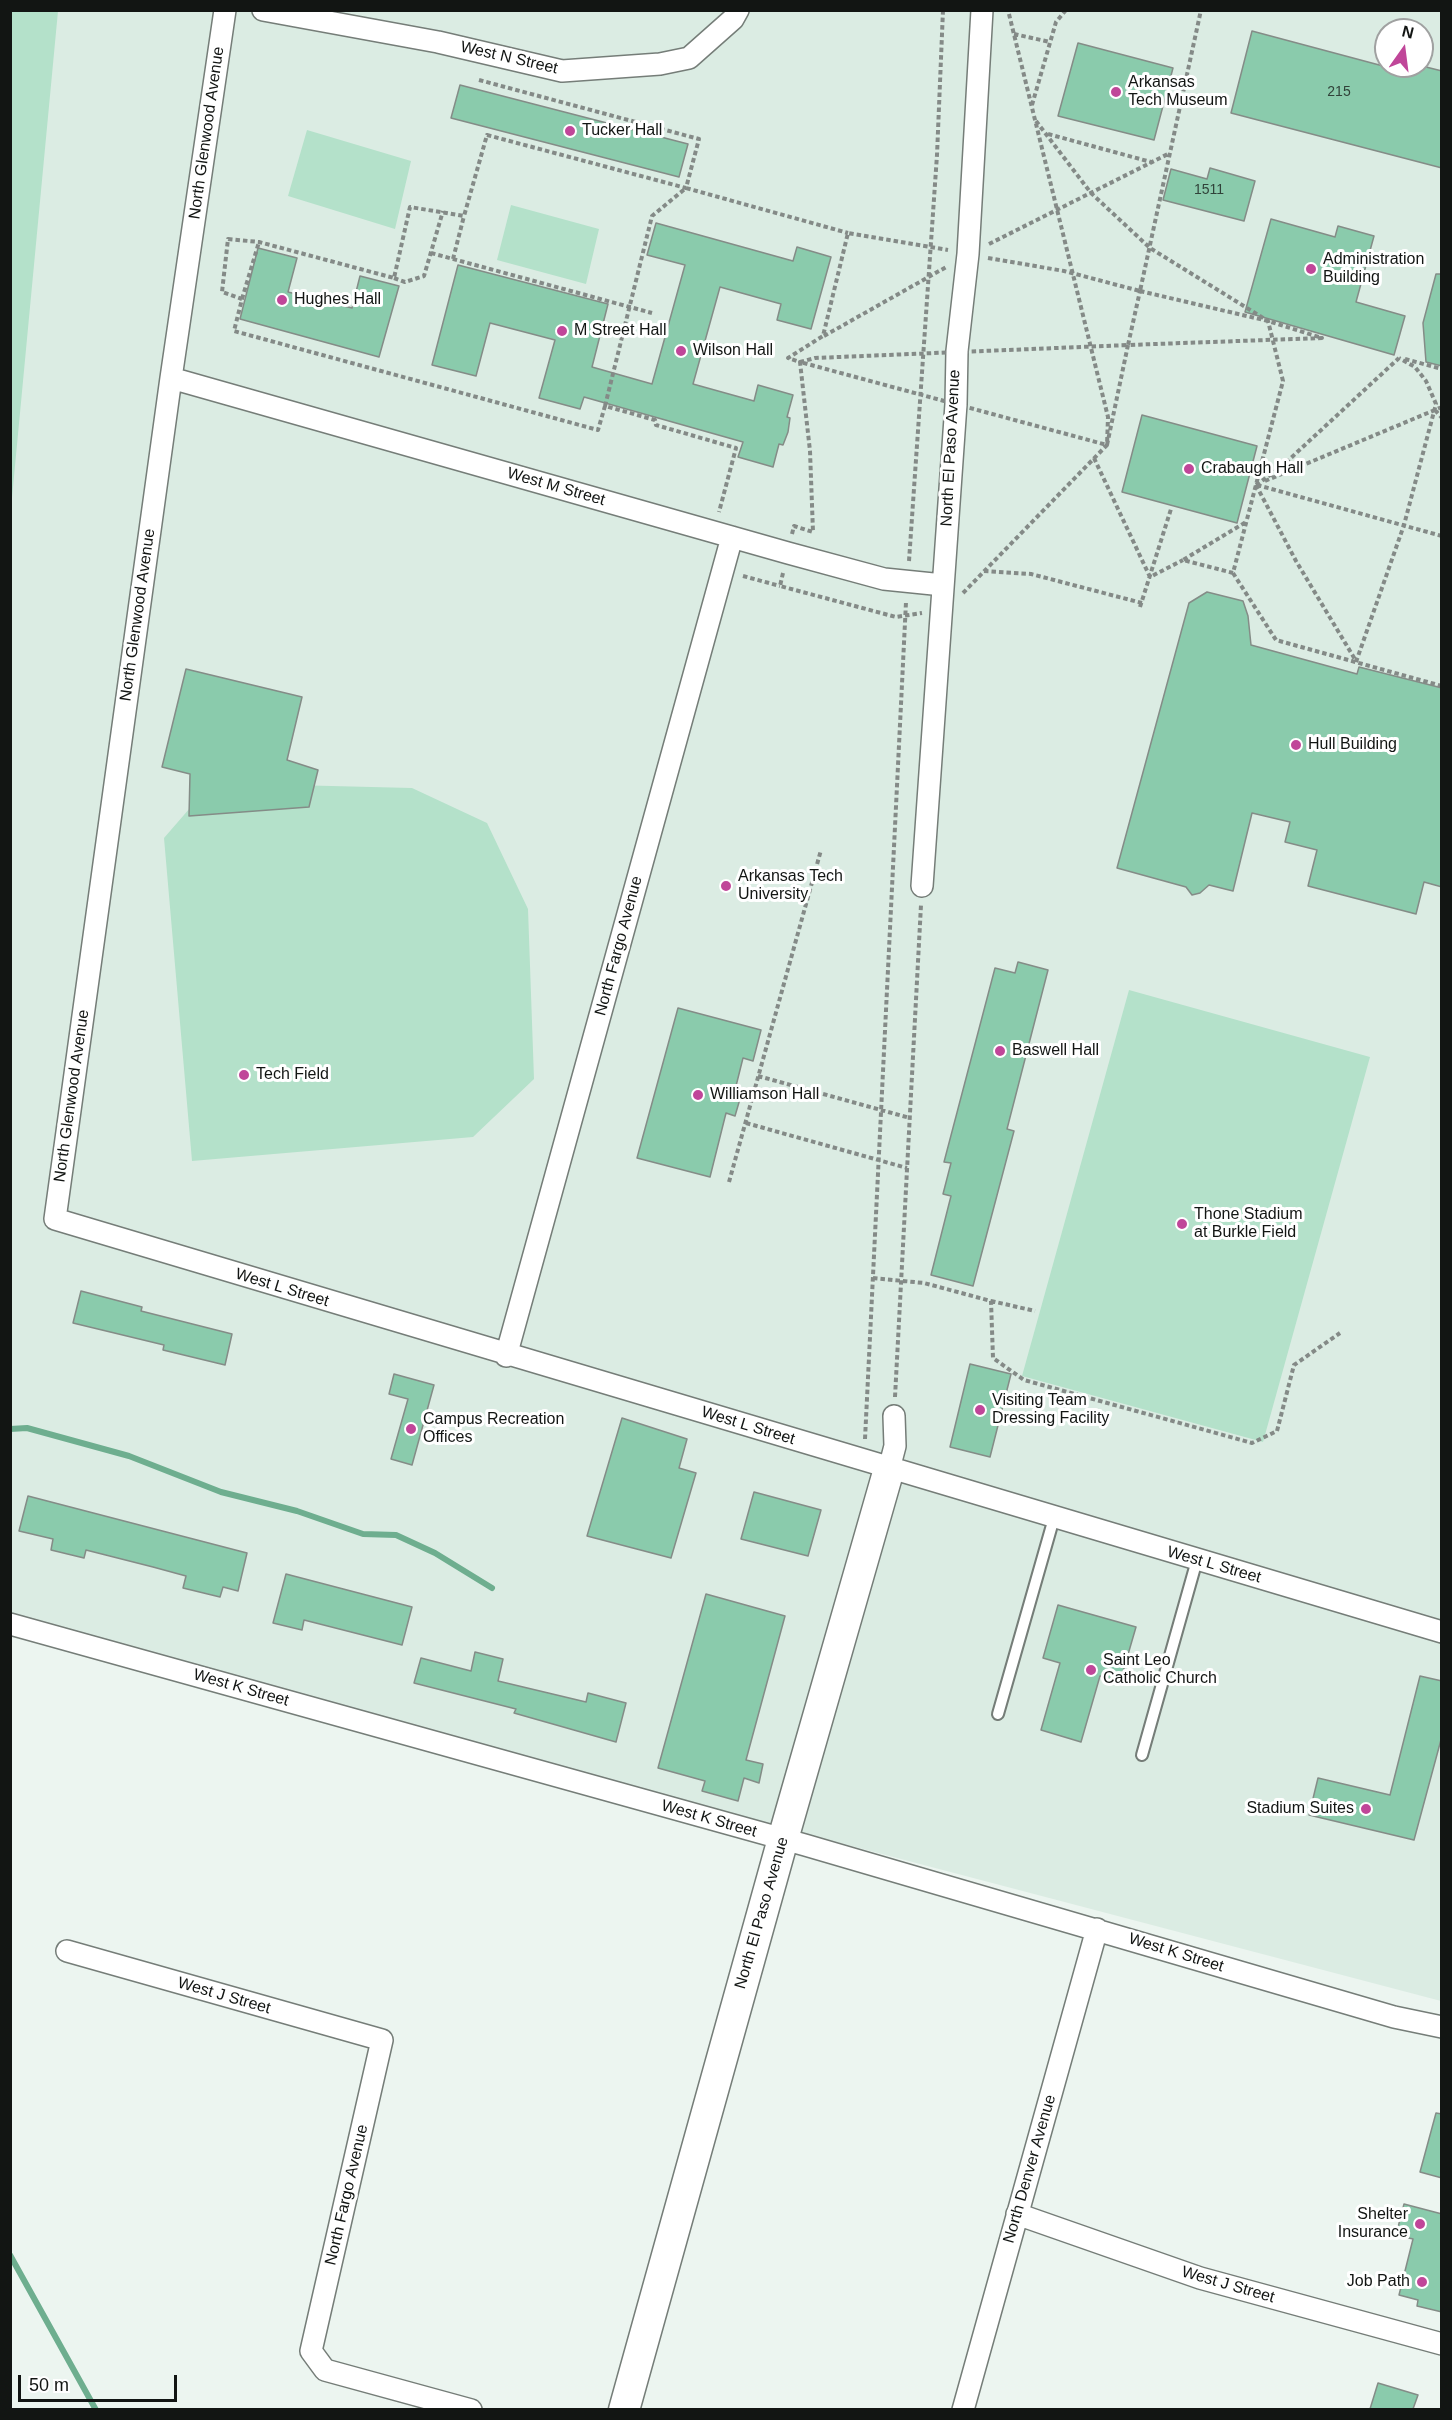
<!DOCTYPE html>
<style>
body{margin:0}
#map{position:relative;width:1452px;height:2420px;overflow:hidden;background:#ecf5f0;font-family:Helvetica,sans-serif}
canvas{display:block}
.frame{position:absolute;inset:0;border:12px solid #121513;pointer-events:none}
.north{position:absolute;left:1374px;top:18px;width:60px;height:60px;box-sizing:border-box;background:#fff;border:2px solid #a0a1a1;border-radius:50%;rotate:14deg;font-size:16px;font-weight:700;line-height:24px;text-align:center;color:#121513}
.north::after{content:'';display:block;margin:auto;width:21px;height:27px;background:#c04699;clip-path:polygon(50% 0,100% 100%,50% 72%,0 100%)}
.scale{position:absolute;left:18px;top:2375px;width:159px;height:27px;box-sizing:border-box;border:3px solid #121513;border-top:0;padding-left:8px;font-size:18px;line-height:21px;white-space:nowrap;color:#121513;-webkit-text-stroke:4px #fff;paint-order:stroke}
</style>
<div id="map">
<canvas width="1452" height="2420"></canvas>
<div class="frame"></div>
<div class="north">N</div>
<div class="scale">50 m</div>
</div>
<script>
const ctx = document.querySelector('canvas').getContext('2d');
ctx.lineJoin = 'round';
function paint(path, color) {
  ctx.fillStyle = color;
  ctx.fill(path, 'evenodd');
}
function trace(path, color, width, dash) {
  ctx.strokeStyle = color;
  ctx.lineWidth = width;
  ctx.lineCap = dash ? 'butt' : 'round';
  ctx.setLineDash(dash || []);
  ctx.stroke(path);
}
function write(font, color, halo, rows, align = 'center') {
  ctx.font = font + ' Helvetica,sans-serif';
  ctx.lineWidth = 6;
  ctx.setLineDash([]);
  ctx.textBaseline = 'middle';
  ctx.strokeStyle = halo;
  ctx.fillStyle = color;
  for (const [text, x, y, turn = 0] of rows) {
    ctx.save();
    ctx.translate(x, y);
    ctx.rotate((+turn || 0) * Math.PI / 180);
    ctx.textAlign = isNaN(turn) ? turn : align;
    if (halo) ctx.strokeText(text, 0, 0);
    ctx.fillText(text, 0, 0);
    ctx.restore();
  }
}
paint(new Path2D(`
 M34,11H1441V2001L11,1625L10,148ZM1386,30H1422V66H1386Z`), '#dbece3');
paint(new Path2D(`
 M11,10L58,11L11,508L10,11Z
 M307,130L411,161L395,229L288,196Z
 M511,205L599,229L586,284L497,260Z
 M291,785L412,788L487,823L528,909L534,1079L473,1137L192,1161L164,838L190,808Z
 M1129,990L1370,1057L1263,1442L1022,1376Z`), '#b4e1ca');
trace(new Path2D(`
 M10,1429L27,1428L129,1456L221,1492L297,1511L363,1534L396,1535L435,1553L492,1588
 M10,2255L96,2410`), '#6eae8f', 6);
const building = new Path2D(`
 M1252,31L1383,66H1422L1442,71V168L1231,113Z
 M1078,43L1173,68L1154,140L1058,116Z
 M460,85L688,144L679,177L451,118Z
 M1210,168L1255,181L1244,221L1163,200L1171,169L1207,179Z
 M1271,219L1335,237L1338,226L1374,236L1356,302L1405,316L1394,355L1245,312Z
 M656,223L793,261L797,247L831,257L811,329L777,320L781,304L720,287L693,384L754,401L758,385L793,395L787,417L790,418L788,432L783,445L779,444L773,467L738,457L743,442L584,397L580,409L539,398L555,340L490,323L476,376L432,365L458,265L608,304L592,367L652,384L685,265L647,255Z
 M258,248L297,258L288,292L352,308L360,276L399,286L379,357L240,319Z
 M1436,274H1442V366L1426,362L1423,323Z
 M1142,415L1257,446L1237,523L1122,492Z
 M1207,592L1243,601L1248,616L1251,645L1357,674L1359,667L1442,688V887L1424,882L1416,914L1308,886L1317,850L1285,842L1290,822L1252,813L1233,891L1209,885L1200,893L1192,895L1186,887L1117,868L1189,603Z
 M186,669L302,697L287,760L318,770L309,807L189,816L190,774L162,767Z
 M1018,962L1048,970L1007,1129L1014,1131L973,1286L931,1275L951,1196L943,1194L951,1163L944,1162L995,968L1015,973Z
 M678,1008L761,1030L753,1061L743,1058L735,1090L742,1092L735,1116L726,1113L710,1177L637,1158Z
 M81,1291L142,1307L141,1311L232,1334L225,1365L163,1350L164,1345L73,1323Z
 M970,1364L1011,1374L990,1457L950,1447Z
 M394,1374L434,1385L412,1465L391,1459L408,1399L389,1394Z
 M622,1418L687,1439L679,1468L696,1473L671,1558L587,1536Z
 M754,1492L821,1510L808,1556L741,1539Z
 M28,1496L247,1553L238,1591L223,1587L220,1597L183,1588L186,1576L153,1567L86,1550L84,1558L51,1550L53,1539L19,1531Z
 M286,1574L412,1607L402,1645L304,1620L302,1630L273,1623Z
 M706,1594L785,1616L746,1760L763,1764L759,1783L744,1778L738,1801L702,1791L705,1781L658,1768Z
 M1058,1605L1136,1627L1120,1682L1100,1676L1081,1742L1041,1730L1060,1663L1043,1658Z
 M475,1652L503,1659L498,1681L586,1702L588,1693L626,1703L616,1742L514,1713L516,1709L414,1683L421,1658L471,1671Z
 M1420,1676L1442,1681V1736L1414,1840L1309,1815L1318,1778L1390,1795Z
 M1436,2113L1442,2114V2178L1420,2172Z
 M1404,2204L1442,2214V2312L1417,2306L1418,2300L1399,2295L1413,2239L1396,2235Z
 M1378,2383L1418,2395L1413,2409H1370Z`);
paint(building, '#8acbac');
trace(building, '#848c87', 1.5);
const lane = new Path2D(`
 M998,1714L1054,1518
 M1142,1755L1197,1560`);
const street = new Path2D(`
 M225,10L171,378L55,1219L1442,1632
 M263,10L438,42L562,71L660,64L689,58L733,19L738,10
 M171,378L788,553L884,579L943,585
 M922,886L956,404L957,351L968,254L982,10
 M506,1356L732,537
 M889,1469L895,1446L894,1416
 M10,1624L805,1845L1394,2017L1442,2027
 M67,1951L382,2040L311,2351L325,2370L471,2410
 M1017,2214L1200,2278L1442,2344
 M963,2410L1097,1929`);
const secondary = new Path2D(`
 M624,2410L783,1839L889,1469`);
trace(lane, '#757d78', 14);
trace(street, '#757d78', 24);
trace(secondary, '#757d78', 33);
trace(new Path2D(`
 M1014,34L1050,42
 M479,80L699,139L686,188L487,135L464,216L410,207L394,278L259,242L228,239L222,292L242,299L234,331L598,430L605,406L655,420L656,425L736,448L719,512
 M1032,105L1056,22L1066,10
 M1036,121L1091,193L1150,248L1268,321L1283,381L1233,573L1183,560L1246,522
 M1048,134L1151,162
 M989,244L1170,153
 M431,253L652,313
 M988,258L1064,271L1140,291L1201,10
 M453,259L464,216
 M394,278L405,282L424,276L443,211
 M1140,291L1268,321L1322,338L1128,345Z
 M242,299L259,242
 M824,336L948,266
 M1128,345L1107,445L800,362L815,358Z
 M1405,359L1442,369
 M605,406L652,216L686,188L848,233
 M1435,410L1442,418
 M1094,458L1150,577L1183,560
 M1265,481L1442,407
 M1256,485L1280,468L1399,358
 M1256,485L1296,561L1356,661
 M1257,485L1442,536
 M792,534L794,526L813,532L810,451L800,362L788,358L823,336L848,233L948,250
 M909,561L937,155L943,10
 M984,571L1031,574L1142,603
 M783,573L780,586L896,617L922,613
 M1233,573L1276,640L1442,686
 M743,576L780,586
 M963,593L1107,445L1108,417L1008,10
 M1140,607L1171,509
 M1356,662L1404,525L1436,404L1426,381L1415,367L1399,358
 M758,1076L910,1118
 M746,1123L907,1168
 M729,1182L821,850
 M873,1278L924,1283L991,1301L993,1358L1024,1380L1252,1443L1277,1431L1294,1365L1340,1333
 M991,1301L1035,1311
 M895,1397L921,905
 M865,1439L906,602`), '#848a87', 4, [4.5, 3]);
trace(lane, '#fff', 10);
trace(street, '#fff', 21);
trace(secondary, '#fff', 30);
for (const [x, y, r, color] of [
 [1116,92,6,"#c04699"],
 [570,131,6,"#c04699"],
 [1311,269,6,"#c04699"],
 [282,300,6,"#c04699"],
 [562,331,6,"#c04699"],
 [681,351,6,"#c04699"],
 [1189,469,6,"#c04699"],
 [1296,745,6,"#c04699"],
 [726,886,6,"#c04699"],
 [1000,1051,6,"#c04699"],
 [244,1075,6,"#c04699"],
 [698,1095,6,"#c04699"],
 [1182,1224,6,"#c04699"],
 [980,1410,6,"#c04699"],
 [411,1429,6,"#c04699"],
 [1091,1670,6,"#c04699"],
 [1366,1809,6,"#c04699"],
 [1420,2224,6,"#c04699"],
 [1422,2282,6,"#c04699"]
]) {
  const dot = new Path2D();
  dot.arc(x, y, r, 0, 2 * Math.PI);
  ctx.fillStyle = color;
  ctx.fill(dot);
  trace(dot, '#fff', 2);
}
write('14px', '#304239', null, [
 ["215",1339,92],
 ["1511",1209,190]
]);
write('16px', '#121513', '#fff', [
 ["West N Street",509,58,13],
 ["North Glenwood Avenue",207,133,-82],
 ["North El Paso Avenue",951,448,-87],
 ["West M Street",556,487,16],
 ["North Glenwood Avenue",138,615,-82],
 ["North Fargo Avenue",619,946,-75],
 ["North Glenwood Avenue",72,1096,-82],
 ["West L Street",282,1288,17],
 ["West L Street",748,1426,17],
 ["West L Street",1214,1565,16],
 ["West K Street",241,1688,16],
 ["West K Street",709,1819,16],
 ["North El Paso Avenue",762,1913,-74],
 ["West K Street",1176,1953,17],
 ["West J Street",224,1996,16],
 ["North Denver Avenue",1030,2169,-74],
 ["North Fargo Avenue",347,2195,-77],
 ["West J Street",1228,2285,16]
]);
write('16px', '#121513', '#fff', [
 ["Arkansas",1128,83],
 ["Tech Museum",1128,101],
 ["Tucker Hall",582,131],
 ["Administration",1323,260],
 ["Building",1323,278],
 ["Hughes Hall",294,300],
 ["M Street Hall",574,331],
 ["Wilson Hall",693,351],
 ["Crabaugh Hall",1201,469],
 ["Hull Building",1308,745],
 ["Arkansas Tech",738,877],
 ["University",738,895],
 ["Baswell Hall",1012,1051],
 ["Tech Field",256,1075],
 ["Williamson Hall",710,1095],
 ["Thone Stadium",1194,1215],
 ["at Burkle Field",1194,1233],
 ["Visiting Team",992,1401],
 ["Dressing Facility",992,1419],
 ["Campus Recreation",423,1420],
 ["Offices",423,1438],
 ["Saint Leo",1103,1661],
 ["Catholic Church",1103,1679],
 ["Stadium Suites",1354,1809,"right"],
 ["Shelter",1408,2215,"right"],
 ["Insurance",1408,2233,"right"],
 ["Job Path",1410,2282,"right"]
], 'left');
</script>
